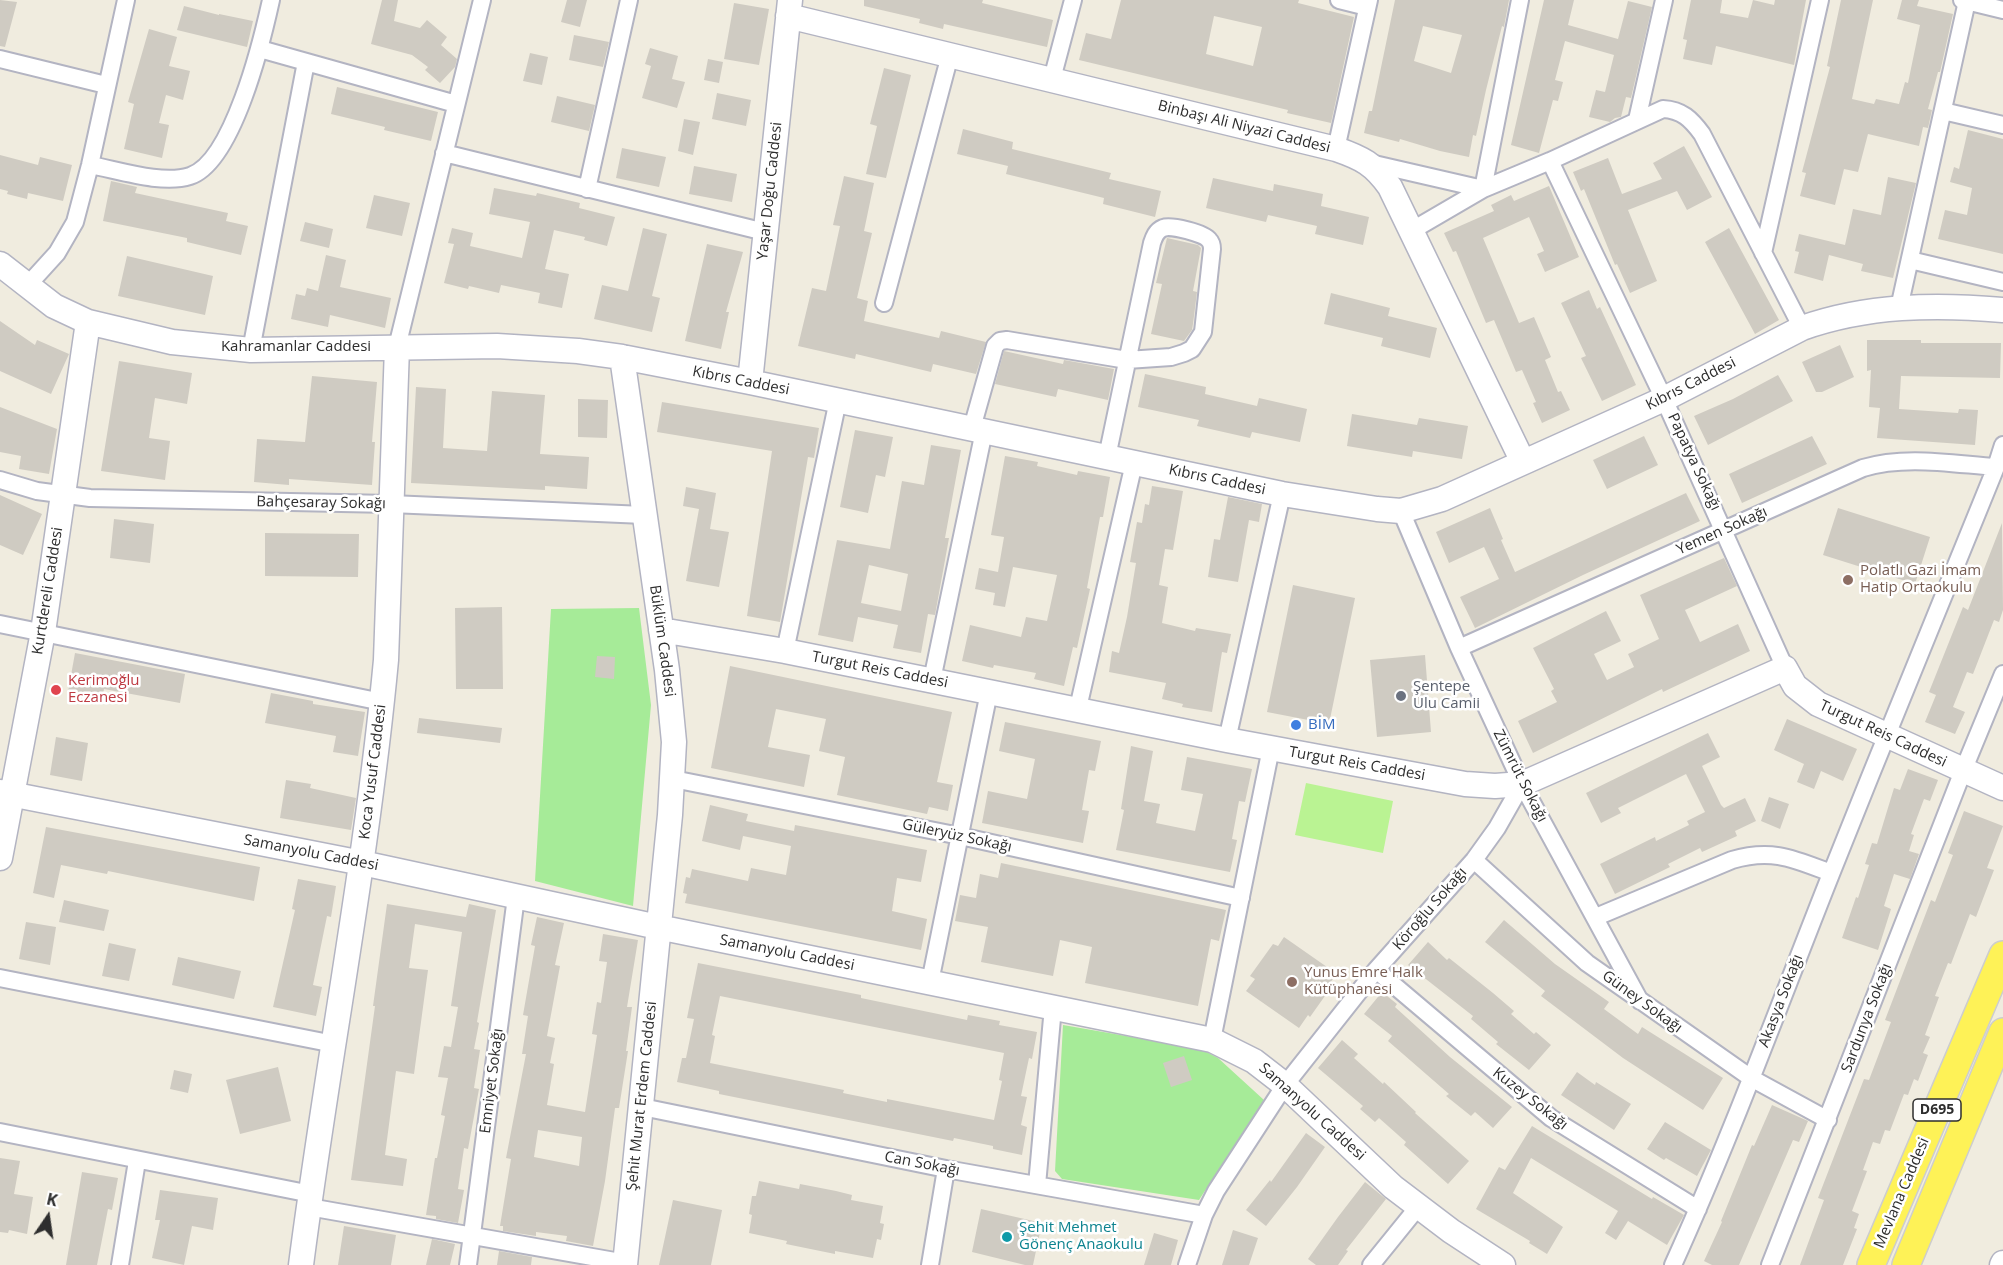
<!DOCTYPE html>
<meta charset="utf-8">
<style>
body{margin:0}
#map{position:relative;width:2003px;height:1265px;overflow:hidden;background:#f0ecdf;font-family:"Open Sans",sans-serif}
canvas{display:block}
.north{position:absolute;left:18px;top:1187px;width:60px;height:60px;-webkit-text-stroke:4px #fff;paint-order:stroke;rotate:13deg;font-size:16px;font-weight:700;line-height:24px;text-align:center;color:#2e2e2e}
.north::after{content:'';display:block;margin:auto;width:21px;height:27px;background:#2e2e2e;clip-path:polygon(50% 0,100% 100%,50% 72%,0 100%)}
</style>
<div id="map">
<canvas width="2003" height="1265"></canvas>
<div class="north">K</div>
</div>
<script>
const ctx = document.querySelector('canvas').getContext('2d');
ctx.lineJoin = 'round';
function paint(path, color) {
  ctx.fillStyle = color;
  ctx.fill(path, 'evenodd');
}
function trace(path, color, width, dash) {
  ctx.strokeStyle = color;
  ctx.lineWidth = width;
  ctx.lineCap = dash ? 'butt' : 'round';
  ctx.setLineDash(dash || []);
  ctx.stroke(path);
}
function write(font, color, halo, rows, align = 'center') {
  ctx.font = font + ' "Open Sans",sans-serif';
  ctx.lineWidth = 5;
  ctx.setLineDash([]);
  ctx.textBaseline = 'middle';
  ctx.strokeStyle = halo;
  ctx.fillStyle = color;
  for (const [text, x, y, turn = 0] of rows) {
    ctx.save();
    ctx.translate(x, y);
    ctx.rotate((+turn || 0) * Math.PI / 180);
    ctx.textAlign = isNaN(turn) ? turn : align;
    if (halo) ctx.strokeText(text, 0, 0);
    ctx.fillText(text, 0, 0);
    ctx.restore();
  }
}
paint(new Path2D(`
 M639,608L651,705L633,906L535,881L551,609Z
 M1063,1025L1201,1049L1218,1058L1264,1100L1199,1200L1062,1179L1055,1171Z`), '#a6eb98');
paint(new Path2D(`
 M1306,783L1393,801L1383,853L1295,835Z`), '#baf393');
paint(new Path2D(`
 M0,0L17,2L5,47L0,46Z
 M382,0H398L394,21L420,28L427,20L447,37L441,45L457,59L455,67L440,83L425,70L428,67L412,55L371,44Z
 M567,0H587L580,27L561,22Z
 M864,0H983L982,3L1053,20L1047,47L944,24L943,29L919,23L920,19L864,6Z
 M1121,0H1299L1298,3L1354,17L1331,123L1287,113L1288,110L1079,60L1086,33L1111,39ZM1214,16L1262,27L1253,66L1206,54Z
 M1395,0H1509L1504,27L1502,26L1486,90L1476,136L1473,135L1469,157L1440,151L1400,139L1399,142L1364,133L1369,111H1372ZM1423,26L1462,35L1451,73L1414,61Z
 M1544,0H1574L1568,25L1618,39L1628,1L1652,7L1631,98L1626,97L1621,117L1615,118L1610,122L1589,117L1596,90L1605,92L1614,55L1565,41L1555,80L1563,82L1558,101L1553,100L1539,153L1511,145Z
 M1691,0H1722L1720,13L1748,18L1753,0L1774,5L1775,0H1806L1794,65L1716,46L1712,65L1683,59L1687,40L1683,39Z
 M1841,0H1873L1852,99L1874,104L1876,99L1899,104L1905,82L1908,83L1920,25L1897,19L1902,0H1919L1917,6L1953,14L1940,72H1938L1928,109L1932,110L1928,128L1923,127L1919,146L1868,134L1858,172L1844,169L1835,205L1800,196L1806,173L1802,172L1830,67L1827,66Z
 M734,3L769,9L759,65L724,59Z
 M184,6L219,15V14L253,21L247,47L177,30Z
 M149,29L177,37L169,66L190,71L183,100L166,95L159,123L169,125L162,158L124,149L134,104L128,102Z
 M574,35L609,42L603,67L569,60Z
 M650,48L678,56L672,79L685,82L677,108L642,98L651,66L645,64Z
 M530,53L548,57L542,85L523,81Z
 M708,59L723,62L719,83L704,80Z
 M884,68L911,75L886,178L866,174L877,126L870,124Z
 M337,87L438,112L431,141L384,130L385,127L331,114Z
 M717,93L751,100L746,126L712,119Z
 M557,96L595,105L589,131L551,122Z
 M684,119L700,122L693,155L678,151Z
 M963,129L1013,142L1012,149L1111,173L1109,179L1161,191L1155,217L1103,204L1104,198L1006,174L1008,166L957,154Z
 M1968,130L2003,139V254L1938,239L1945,210L1967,215L1972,188L1950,182L1954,167L1959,169Z
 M1684,146L1712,197L1687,210L1677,191L1628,210L1657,281L1630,293L1617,264L1615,265L1584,189L1581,191L1573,172L1608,158L1622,194L1662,179L1653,163Z
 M622,148L666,157L659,187L616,178Z
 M0,155L38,165L40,157L72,165L63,201L28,193L27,199L7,194L8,191L0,189Z
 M694,166L737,174L732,202L689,194Z
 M844,176L874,183L864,231L872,233L857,298L868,301L864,321L939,338L941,331L986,342L976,374L933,364L931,372L856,354L855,359L798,346L812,288L826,291L840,226L833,225Z
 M1888,177L1916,183L1893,278L1861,271L1863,264L1829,255L1823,281L1794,273L1799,252L1795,251L1799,234L1845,245L1853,209L1881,215Z
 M1213,178L1273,191L1274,184L1323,194L1321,206L1369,217L1363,245L1315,234L1317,226L1268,215L1266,222L1206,208Z
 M111,181L137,187L135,193L228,213L226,221L248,226L241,255L187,242V238L103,221Z
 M1549,186L1579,257L1545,272L1537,254L1544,251L1529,217L1483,238L1519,323L1534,317L1551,357L1545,360L1558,392L1561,391L1570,410L1542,423L1533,403L1536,402L1522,370L1516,372L1494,320L1486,323L1456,251L1453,252L1444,233L1494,211L1491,205L1511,195L1514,201Z
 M494,188L536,196L537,193L580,203L579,208L615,217L607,246L584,240L585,237L554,230L545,269L569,274L562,308L538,303L540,293L501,285L499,293L469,286L468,289L444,283L454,244L448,243L452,228L473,233L470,246L522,258L530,222L489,214Z
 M374,195L410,203L402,236L366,228Z
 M305,222L333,229L329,248L300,241Z
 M643,228L667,234L652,296L660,298L652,332L594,319L602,285L628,291Z
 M1729,228L1779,320L1755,334L1705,242Z
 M1167,238L1198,245L1201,248L1193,291L1197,292L1193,324L1192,330L1184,341L1151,334L1162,284L1156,283Z
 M707,244L743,252L726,312H729L721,349L685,341Z
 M326,255L346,260L340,287L391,298L385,328L330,315L328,327L291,319L296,294L305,296L307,288L318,291Z
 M127,256L213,276L205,315L118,296Z
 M1589,290L1597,309L1600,307L1636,385L1602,401L1581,358L1586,356L1561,303Z
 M1331,293L1390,308L1388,316L1437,328L1430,358L1381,346L1383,338L1324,324Z
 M0,321L35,345L37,340L69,354L51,394L0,371Z
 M1867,340H1921V343H2001L2000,378L1901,376L1899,409L1958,413L1959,409L1978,410L1975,445L1877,438L1880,408L1869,407L1871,370L1867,371Z
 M1840,345L1854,377L1822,392H1816L1802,362Z
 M1004,351L1063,364L1064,360L1114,369L1108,400L1058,389L1056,397L995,384Z
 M119,361L192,373L187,404L155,398L149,438L170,441L165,480L101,471Z
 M1145,374L1206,387L1205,394L1257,406L1259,398L1307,409L1300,442L1252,432L1250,438L1197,426L1199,420L1138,407Z
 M1778,375L1793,401L1708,445L1694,416L1733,399Z
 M312,376L377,382L372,442H375L372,485L289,479V485L254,482L257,439L305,442Z
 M416,387L446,389L443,448L487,451L492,391L545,395L540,454L589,457L587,489L545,486V490L411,483Z
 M578,399L608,400L607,438L578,437Z
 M662,402L819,428L814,458L808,457L780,622L747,616L772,451L657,432Z
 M0,407L57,429L49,474L19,469L21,456L0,452Z
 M1352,414L1417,425L1419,418L1468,426L1462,459L1413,451L1412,457L1347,446Z
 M855,430L893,437L885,477L876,475L868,513L840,507Z
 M1644,436L1658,465L1607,489L1593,460Z
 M1812,436L1827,464L1742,503L1729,474Z
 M931,445L961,450L945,538H949L935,615L928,614L921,653L893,648L898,625L858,617L853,642L818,635L837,540L890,549L902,481L924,485ZM869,565L908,574L901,611L861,603Z
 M1005,456L1038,462L1037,466L1077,475L1078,471L1110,477L1103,517H1100L1087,588L1090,589L1077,648L1073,647L1064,686L1034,679L1036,673L994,665L993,668L962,661L970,625L1021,637L1026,617L1047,621L1057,575L1013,567L1005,607L993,605L995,593L975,589L979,568L998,572L1004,537L991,535Z
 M1152,486L1183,491L1173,550L1165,549L1159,585L1168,587L1162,623L1195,631L1196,628L1231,634L1227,653L1222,652L1212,712L1182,707L1183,704L1162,699L1166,683L1109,672L1112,651L1119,653L1127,617L1136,563L1130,562L1137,522L1142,523L1145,504L1149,505Z
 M686,487L716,493L710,529L729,532L719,587L686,581L699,509L683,506Z
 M1686,493L1700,521L1583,575L1475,628L1460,597L1499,579L1484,547L1449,563L1436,532L1490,508L1503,539L1501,540L1515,572Z
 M0,495L42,514L23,555L0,545Z
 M1228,497L1262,504L1259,522L1249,520L1238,582L1208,577L1214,539L1220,540Z
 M1838,508L1930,537L1915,584L1823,555Z
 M114,519L154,524L150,563L110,558Z
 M2002,523L2003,610L1999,622L1994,620L1973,674L1967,672L1953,707L1965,712L1955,734L1925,722L1936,695L1929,692L1963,607L1968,610Z
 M265,533L359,534L358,577L265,576Z
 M1724,558L1737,586L1685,610L1700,642L1738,624L1750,651L1663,692L1662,689L1533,753L1518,721L1557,702L1551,691L1554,689L1533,648L1606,611L1621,641L1594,654L1607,680L1634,667L1628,654L1659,639L1640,595Z
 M1293,585L1355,598L1329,724L1267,712Z
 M502,607L503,689H456L455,608Z
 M75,653L185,674L180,703L104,689L102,699L68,692Z
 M1425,655L1431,732L1377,737L1370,660Z
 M597,656L615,657L614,679L595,677Z
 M730,666L952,712L937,782L953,785L948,811L929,807L927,814L837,795L845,757L819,751L826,719L776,709L768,747L810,755L804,787L711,768Z
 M271,693L313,701V704L365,712L358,756L333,752L336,736L265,723Z
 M419,718L502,728L500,743L417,733Z
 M1787,719L1857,749L1843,781L1821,771L1814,789L1797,782L1804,764L1774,750Z
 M1005,722L1101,741L1095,771L1089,770L1082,810L1089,811L1083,843L982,823L988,791L1027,799L1035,759L999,751Z
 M1708,733L1720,757L1702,766L1721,805L1724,808L1745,798L1756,821L1735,831L1737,836L1702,852L1700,848L1668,864L1670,867L1615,894L1600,864L1655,837L1656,841L1689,825L1687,821L1705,812L1686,774L1618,808L1621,813L1601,823L1586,793Z
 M56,737L88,743L82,781L50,775Z
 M1131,746L1153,751L1144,801L1160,804L1156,823L1195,831L1203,794L1181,790L1187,757L1252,769L1245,802L1239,801L1232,839L1237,840L1230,872L1116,850L1124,810L1121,809Z
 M1908,769L1938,780L1930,801L1924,799L1911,834L1914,835L1909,851L1919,854L1910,879L1894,874L1884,906L1891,909L1878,950L1842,938L1856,897L1858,898L1869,865L1865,864L1872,843L1877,844L1894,788L1900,790Z
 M286,780L311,784L310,788L356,798L351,830L280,818Z
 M1769,797L1789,804L1780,829L1761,821Z
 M710,805L748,814L746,821L794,831L795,825L927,850L921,882L897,878L892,911L927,919L921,950L685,903L687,894L683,893L686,877L690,878L692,869L748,881L751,868L786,875L791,846L743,836L740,850L702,841Z
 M1964,811L2003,826L1987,868L1994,870L1976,917L1970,914L1951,964L1948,963L1935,996L1939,997L1925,1035L1930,1037L1923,1053L1928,1055L1918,1081L1914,1079L1908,1095L1904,1094L1890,1131L1885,1130L1880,1144L1873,1142L1863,1170L1867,1171L1852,1211L1859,1214L1854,1228L1857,1229L1843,1265H1800L1824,1200L1818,1198L1864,1079L1869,1080L1891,1022L1885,1020L1931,900L1935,902L1953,855L1948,853Z
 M46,827L260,867L254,901L108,871L107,874L61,865L54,898L33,893Z
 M1001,863L1226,910L1219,941L1211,939L1198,1006L1085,983L1092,947L1060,940L1053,976L981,962L988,927L955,921L960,895L976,898L980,874L998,878Z
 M298,879L336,886L331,917L327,916L313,985L322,987L316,1016L273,1007L295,910L292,909Z
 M64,900L109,910L104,931L59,922Z
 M387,904L466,917L469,904L496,910L477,1022L479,1023L474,1049L480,1050L474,1088L479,1089L468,1149L464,1148L458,1189L464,1190L458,1223L436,1219V1216L426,1215L435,1158H437L445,1116L441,1115L448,1078L438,1077L444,1046L451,1047L458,1007L451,1006L462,932L415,924L409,968L428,970L414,1074L396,1071L385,1155L407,1159L403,1186L351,1180L375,1006H373Z
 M537,917L564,923L555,965L560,966L547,1036L555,1038L550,1063L554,1064L547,1105L585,1112L597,1035L592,1034L597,1002L601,1003L607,962L599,961L603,934L638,940L627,1007H632L626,1051H628L619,1108H615L605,1181L593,1246L566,1241L567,1236L536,1232V1236L503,1231V1226H500L511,1159L506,1158L526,1054H522L528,1016L523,1015L535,946L531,945ZM538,1130L582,1137L579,1166L534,1157Z
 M1504,920L1555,964L1609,1002L1604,1009L1638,1034L1642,1027L1723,1078L1703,1110L1623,1058L1541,996L1545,991L1485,942Z
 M26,922L56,927L50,965L19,959Z
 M1284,937L1337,974L1329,984L1332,986L1310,1017L1308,1015L1299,1028L1246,991L1255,979L1250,976L1273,944L1278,946Z
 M1428,942L1447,960L1449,958L1493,993L1514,1011L1511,1014L1534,1034L1536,1032L1551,1045L1529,1070L1496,1044L1498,1042L1471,1019L1473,1016L1408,965Z
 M109,943L136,949L129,981L102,976Z
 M178,957L241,971L234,999L172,985Z
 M698,963L861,995V998L967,1020L968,1015L1000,1021L999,1025L1037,1032L1032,1059L1029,1058L1021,1096L1027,1097L1021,1125L1027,1127L1022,1155L993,1149V1146L954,1138L953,1141L719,1094V1091L677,1082L682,1058H686L694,1019L687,1018ZM720,996L1004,1053L999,1080L1002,1081L994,1120L887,1099V1102L843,1093L844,1090L710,1063L715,1036L712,1035Z
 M1382,992L1397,1004L1395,1007L1450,1057L1512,1107L1493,1128L1475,1112L1471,1116L1446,1096L1449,1094L1388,1041L1392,1036L1364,1014Z
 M1342,1040L1358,1054L1354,1058L1383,1084L1384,1082L1416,1112L1415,1113L1469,1161L1448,1184L1404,1145L1406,1142L1379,1118L1375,1122L1360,1109L1363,1106L1318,1068Z
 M1184,1056L1192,1080L1171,1087L1163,1063Z
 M278,1067L291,1121L240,1134L226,1080Z
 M174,1070L192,1074L188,1093L170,1089Z
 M1577,1072L1595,1085L1596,1082L1631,1104L1614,1130L1561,1095Z
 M1772,1105L1808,1121L1799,1142L1793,1140L1739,1265H1712L1704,1261L1722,1222L1721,1221L1752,1145L1754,1146Z
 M1665,1122L1711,1150L1697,1176L1666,1158L1664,1160L1647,1149Z
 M1532,1126L1652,1199L1653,1197L1684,1215L1667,1245L1628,1221L1616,1240L1605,1233L1618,1211L1531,1158L1513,1193L1563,1227L1547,1254L1529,1243L1530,1241L1476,1209L1499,1167L1505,1170Z
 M1306,1133L1325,1147L1297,1187L1266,1226L1246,1210L1270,1180L1271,1182Z
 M0,1158L20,1161L14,1194L33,1197L27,1234L9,1230L8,1233L0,1232Z
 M82,1172L118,1178L112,1210L108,1209L97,1265H66Z
 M759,1181L799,1189L800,1184L836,1191L852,1195L851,1200L883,1206L880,1223L884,1224L881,1240L877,1239L873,1258L835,1251V1254L786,1244L787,1241L749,1233L752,1215L749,1214L752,1196H756Z
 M1365,1182L1386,1199L1346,1250L1348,1251L1338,1265H1316L1308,1259L1338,1217Z
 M160,1190L218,1198L213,1230L192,1226L184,1265L152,1258L160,1220H155Z
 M673,1200L722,1210L711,1265H659Z
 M981,1209L1042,1223L1033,1265H1025L972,1252Z
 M344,1226L396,1235L391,1265H338Z
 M1233,1230L1258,1238L1249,1265H1222Z
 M1154,1233L1178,1240L1171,1265H1144Z
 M432,1239L455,1244L450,1265H426Z
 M499,1251L532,1257L531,1265H497Z`), '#cfcbc2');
const street = new Path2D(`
 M1339,0L1367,7
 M1962,0L2003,10
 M260,49L456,104
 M0,59L106,85
 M1052,79L1073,0
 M1943,111L2003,125
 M1637,120L1664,0
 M1336,149L1369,0
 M444,153L765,232
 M1550,161L1664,399L1785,668
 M1370,163L1483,189L1520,0
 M90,165C118,170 162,185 190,176C233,162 262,41 271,0
 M587,189L629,0
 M1411,231L1483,189L1550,161L1663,109C1682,110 1691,119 1702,134L1802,328
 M1763,253L1820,0
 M1910,260L2003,282
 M27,286L57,253L75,222L90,165L126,0
 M884,303L950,55
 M1899,308L1967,1
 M397,347L482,0
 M251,350L306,62
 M972,428L995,346L1000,341L1007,340L1127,360L1171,357L1184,353L1192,349L1203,332L1212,249C1212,246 1211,242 1209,240C1204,233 1171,225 1163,228C1156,231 1154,237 1152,243L1107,457
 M0,480L37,491L90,498L391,504L644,515
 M1401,511L1459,648L1522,784L1640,1001
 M0,624L382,702
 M1459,648L1863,468C1905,455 1953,464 1996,467
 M785,651L838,400
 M932,680L984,431
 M1078,708L1134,463
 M1227,740L1282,494
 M673,779L960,836L1241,898
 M1474,860L1587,963L1751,1078L1828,1120
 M1596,917L1732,860C1772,848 1794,859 1831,873
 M1376,970L1551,1118L1698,1209
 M0,978L334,1044
 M930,982L989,692
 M1212,1040L1271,748
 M642,1107L946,1169L1204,1215
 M0,1132L311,1194
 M1037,1185L1053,1007
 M309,1207L626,1263
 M120,1265L137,1161
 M468,1265L516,897
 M930,1265L946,1169
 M1187,1265L1204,1215L1216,1191L1285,1085L1376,970L1474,860L1497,828L1522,784
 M1371,1265L1418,1207
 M1673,1265C1731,1137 1779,1005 1831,874C1885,738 1941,603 1996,467L2003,445
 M1770,1265L1963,771L2003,674`);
const secondary = new Path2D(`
 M788,16L1336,149C1362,158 1374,164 1390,187L1523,462
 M0,264L54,306L88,322L172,342L251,350L497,346L578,351L622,357L750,382L1282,494L1377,509L1401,511L1442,499L1664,399L1802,328C1867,305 1935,304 2003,310
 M622,357L667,670L674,742L670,815L625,1265
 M750,382L790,0
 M661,630L785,651L1227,740L1465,784L1495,786L1522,784L1785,668L1795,686L1818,704L2003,788
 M0,792L362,863L658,927L1212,1040L1254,1061L1285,1085L1393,1187L1451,1231L1503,1265
 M0,858L43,632L88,322
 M301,1265C327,1063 367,863 386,660L397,347
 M2002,1265L2003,1263`);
const primary = new Path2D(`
 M1871,1265L2003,955
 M1906,1265L2003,1032`);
trace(street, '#b3b4c2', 20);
trace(secondary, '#b3b4c2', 27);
trace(primary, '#cdcdcd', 30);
trace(street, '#fff', 16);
trace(secondary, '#fff', 24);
trace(primary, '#fef257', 27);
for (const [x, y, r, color] of [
 [1848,580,6,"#8d6e63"],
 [56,690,6,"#e0444e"],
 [1401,696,6,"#6b7280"],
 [1296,725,6,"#3f7fe0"],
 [1292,982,6,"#8d6e63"],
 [1007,1237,6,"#0f9aa8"]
]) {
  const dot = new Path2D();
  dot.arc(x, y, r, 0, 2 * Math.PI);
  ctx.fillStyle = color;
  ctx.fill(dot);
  trace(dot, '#fff', 2);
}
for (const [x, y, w] of [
 [1937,1110,48]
]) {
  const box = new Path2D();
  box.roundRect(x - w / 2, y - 11, w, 22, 4.5);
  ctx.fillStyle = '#fff';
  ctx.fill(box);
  trace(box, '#2e2e2e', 1.5);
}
write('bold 14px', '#2e2e2e', null, [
 ["D695",1937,1110]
]);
write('15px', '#2e2e2e', '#fff', [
 ["Binbaşı Ali Niyazi Caddesi",1244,127,14],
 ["Yaşar Doğu Caddesi",770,191,-84],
 ["Kahramanlar Caddesi",296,347],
 ["Kıbrıs Caddesi",741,381,11],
 ["Kıbrıs Caddesi",1691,384,-27],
 ["Papatya Sokağı",1694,462,65],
 ["Kıbrıs Caddesi",1217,480,12],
 ["Bahçesaray Sokağı",321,503,1],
 ["Yemen Sokağı",1722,531,-24],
 ["Kurtdereli Caddesi",48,591,-81],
 ["Büklüm Caddesi",662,641,82],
 ["Turgut Reis Caddesi",880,670,11],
 ["Turgut Reis Caddesi",1883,734,25],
 ["Turgut Reis Caddesi",1357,764,10],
 ["Koca Yusuf Caddesi",373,772,-83],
 ["Zümrüt Sokağı",1520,776,63],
 ["Güleryüz Sokağı",957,836,12],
 ["Samanyolu Caddesi",311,853,11],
 ["Köroğlu Sokağı",1430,909,-49],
 ["Samanyolu Caddesi",787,953,11],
 ["Akasya Sokağı",1781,1001,-69],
 ["Güney Sokağı",1642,1002,36],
 ["Sardunya Sokağı",1867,1018,-69],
 ["Emniyet Sokağı",492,1081,-83],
 ["Şehit Murat Erdem Caddesi",642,1096,-84],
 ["Kuzey Sokağı",1530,1099,38],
 ["Samanyolu Caddesi",1312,1112,42],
 ["Can Sokağı",922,1164,11],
 ["Mevlana Caddesi",1902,1193,-67]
]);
write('15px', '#785e54', '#fff', [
 ["Polatlı Gazi İmam",1860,571],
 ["Hatip Ortaokulu",1860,588],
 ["Yunus Emre Halk",1304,973],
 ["Kütüphanesi",1304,990]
], 'left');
write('15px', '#be3a42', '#fff', [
 ["Kerimoğlu",68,681],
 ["Eczanesi",68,698]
], 'left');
write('15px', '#5b616d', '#fff', [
 ["Şentepe",1413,687],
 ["Ulu Camii",1413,704]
], 'left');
write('15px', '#366cbe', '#fff', [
 ["BİM",1308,725]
], 'left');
write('15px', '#0d838f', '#fff', [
 ["Şehit Mehmet",1019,1228],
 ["Gönenç Anaokulu",1019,1245]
], 'left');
</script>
